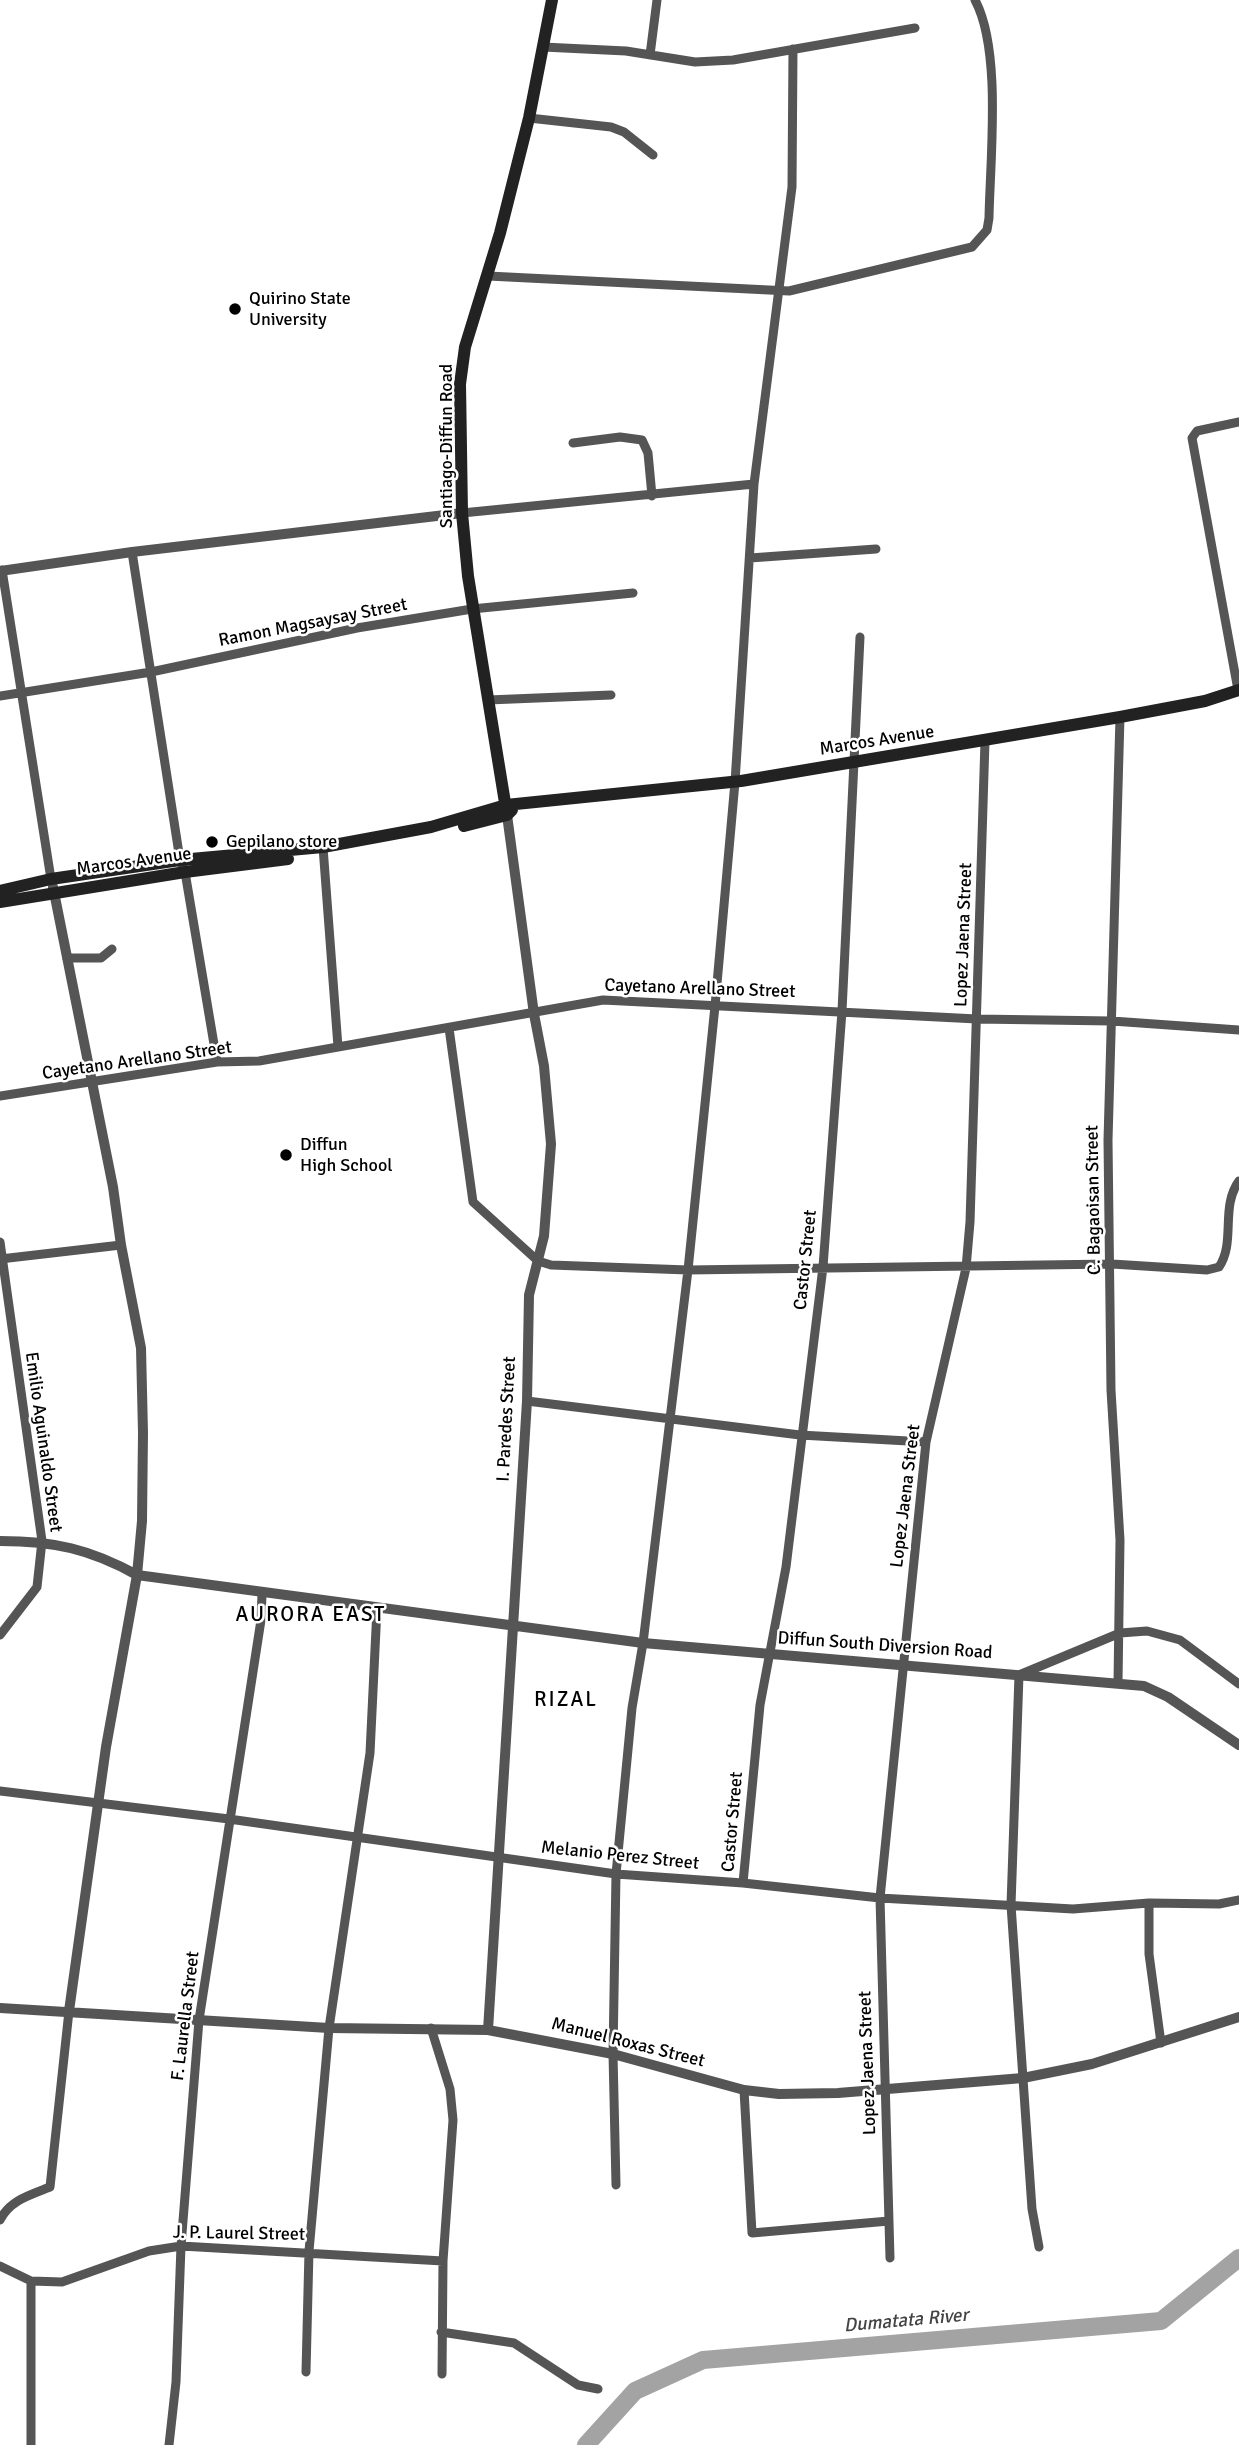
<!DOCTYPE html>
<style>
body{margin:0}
canvas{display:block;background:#fff}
</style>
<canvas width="1239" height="2445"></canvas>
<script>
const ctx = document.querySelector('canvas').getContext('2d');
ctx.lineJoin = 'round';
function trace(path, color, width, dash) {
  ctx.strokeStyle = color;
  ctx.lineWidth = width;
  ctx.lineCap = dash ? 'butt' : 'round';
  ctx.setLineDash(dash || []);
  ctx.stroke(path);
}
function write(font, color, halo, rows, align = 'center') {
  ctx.font = font + ' Signika,sans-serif';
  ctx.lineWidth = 5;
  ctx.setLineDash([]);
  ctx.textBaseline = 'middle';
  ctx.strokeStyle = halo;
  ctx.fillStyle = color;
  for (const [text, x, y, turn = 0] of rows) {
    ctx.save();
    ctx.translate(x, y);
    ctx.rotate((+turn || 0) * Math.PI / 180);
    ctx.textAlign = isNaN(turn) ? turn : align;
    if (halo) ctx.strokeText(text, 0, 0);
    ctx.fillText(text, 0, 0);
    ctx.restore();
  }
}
trace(new Path2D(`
 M586,2445L635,2391L703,2360L1161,2321L1239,2258`), '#a3a3a3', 18);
trace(new Path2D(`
 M543,47L626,51L695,62L733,60L915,28
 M650,55L657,0
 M529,118L611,127L624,132L653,155
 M488,276L789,291L972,247L987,230L989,218C990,160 1002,50 975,0
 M573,443L620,437L642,440L648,453L652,496
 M462,513L754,484
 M132,552L180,860L185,872L217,1062
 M750,558L876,549
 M2,570L51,879
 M1238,690L1192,438L1197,431L1239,422
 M0,696L151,672L357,628L472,609L633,593
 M488,700L611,695
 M323,847L338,1047
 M67,958H101L112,949
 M449,1028L473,1202L538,1261L551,1265L688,1270L1112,1264L1207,1270L1219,1267C1236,1242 1220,1207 1239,1181
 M0,1096L217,1062L259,1061L603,1000L977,1019L1112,1021L1239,1030
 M0,1242L42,1541L37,1587L0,1635
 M0,1259L121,1245
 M527,1401L800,1435L926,1442
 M1118,1683L1120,1540L1111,1390L1108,1140L1120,717
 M0,1791L229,1819L616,1874L743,1883L880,1898L1073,1909L1149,1903L1219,1904L1239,1900
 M743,1883L760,1705L786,1567L823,1267L842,1011L860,637
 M1149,1903V1954L1161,2043
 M431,2028L450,2089L453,2120L443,2261L442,2374
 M744,2090L752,2233L889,2221
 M616,2185L613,2054L616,1874L632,1708L643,1643L688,1270L715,1006L735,782L754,484L792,187L793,49
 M0,2220C10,2200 30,2195 50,2187L69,2011
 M1039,2247L1032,2209L1011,1905L1019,1675L1120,1633L1147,1631L1180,1640L1239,1684
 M890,2258L880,1898L926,1442L966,1268L970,1222L985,741
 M0,2266L31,2281L62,2282L149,2251L181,2246L443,2261
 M441,2332L514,2343L578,2385L598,2389
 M306,2372L309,2251L329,2028L370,1753L377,1608
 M31,2445V2281
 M169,2445L176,2382L181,2246L199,2020L261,1620L262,1594`), '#555', 9);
trace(new Path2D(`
 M0,571L132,552L462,513
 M53,887L113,1187L121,1245L141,1348L143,1433L142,1521L137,1575L106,1747L69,2011
 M0,1541C54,1541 90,1549 137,1575L643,1643L1144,1686L1168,1697L1239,1745
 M0,2008L329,2028L488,2030L613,2054L744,2090L779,2094L838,2093L1023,2078L1092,2064L1239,2017
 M488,2030L527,1401L529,1295L544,1236L551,1144L544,1066L534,1014L507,815`), '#555', 10);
trace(new Path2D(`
 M507,815L468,576L462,513L460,384L465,347L500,233L529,118L552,0
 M464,826L507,815L512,810
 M0,891L51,879L180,860L323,847L431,827L506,805L741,781L1120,717L1205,701L1239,690
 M0,902L185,872L288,859`), '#222', 12);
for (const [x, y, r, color] of [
 [235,309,7,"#000"],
 [212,842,7,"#000"],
 [286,1155,7,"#000"]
]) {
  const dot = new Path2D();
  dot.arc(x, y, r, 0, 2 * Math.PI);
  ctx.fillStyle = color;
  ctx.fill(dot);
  trace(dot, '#fff', 2.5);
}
write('18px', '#000', '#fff', [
 ["Quirino State",249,299],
 ["University",249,320],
 ["Gepilano store",226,842],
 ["Diffun",300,1145],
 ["High School",300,1166]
], 'left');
write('18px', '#000', '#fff', [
 ["Santiago-Diffun Road",447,446,-90],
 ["Ramon Magsaysay Street",313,623,-11],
 ["Marcos Avenue",877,741,-9],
 ["Marcos Avenue",134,862,-8],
 ["Lopez Jaena Street",964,935,-88],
 ["Cayetano Arellano Street",700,989,2],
 ["Cayetano Arellano Street",137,1061,-8],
 ["C. Bagaoisan Street",1094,1200,-91],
 ["Castor Street",806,1260,-84],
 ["I. Paredes Street",507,1419,-87],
 ["Emilio Aguinaldo Street",43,1442,82],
 ["Lopez Jaena Street",906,1496,-83],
 ["Diffun South Diversion Road",885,1646,4],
 ["Castor Street",733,1822,-85],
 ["Melanio Perez Street",620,1856,6],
 ["F. Laurella Street",186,2016,-83],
 ["Manuel Roxas Street",628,2043,14],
 ["Lopez Jaena Street",868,2063,-92],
 ["J. P. Laurel Street",239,2234,1]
]);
write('italic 19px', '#444', '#fff', [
 ["Dumatata River",906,2321,-5]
]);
ctx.letterSpacing = '2px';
write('21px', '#000', '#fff', [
 ["AURORA EAST",311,1615],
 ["RIZAL",566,1700]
]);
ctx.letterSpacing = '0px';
</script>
